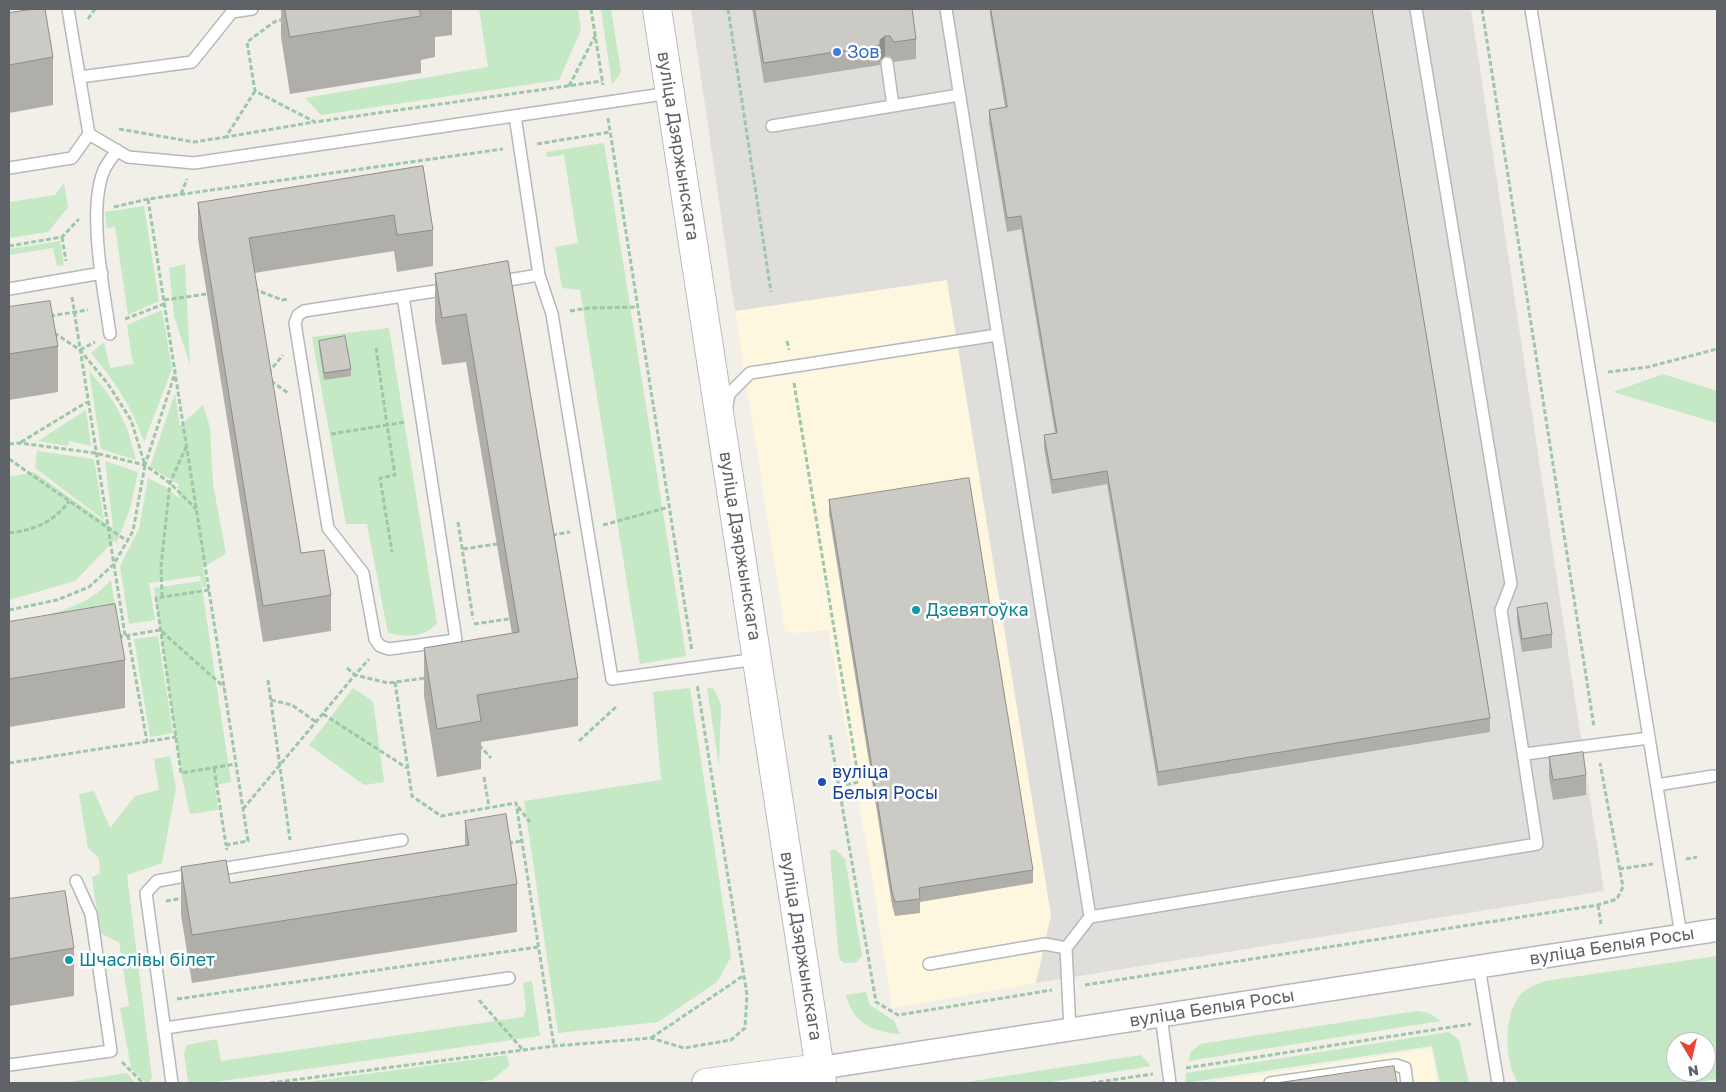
<!DOCTYPE html>
<meta charset="utf-8">
<style>
body{margin:0}
#map{position:relative;width:1726px;height:1092px;overflow:hidden;background:#f1efe8;font-family:"Golos Text",sans-serif}
canvas{display:block}
.frame{position:absolute;inset:0;border:10px solid #5f6368;pointer-events:none}
.north{position:absolute;left:1666px;top:1032px;width:50px;height:50px;box-sizing:border-box;background:#fff;border:1px solid #bfc1c3;border-radius:50%;rotate:171deg;font-size:14px;font-weight:700;line-height:20px;text-align:center;color:#5f6368}
.north::after{content:'';display:block;margin:auto;width:18px;height:22px;background:#ea4335;clip-path:polygon(50% 0,100% 100%,50% 72%,0 100%)}
</style>
<div id="map">
<canvas width="1726" height="1092"></canvas>
<div class="frame"></div>
<div class="north">N</div>
</div>
<script>
const ctx = document.querySelector('canvas').getContext('2d');
ctx.lineJoin = 'round';
function paint(path, color) {
  ctx.fillStyle = color;
  ctx.fill(path, 'evenodd');
}
function trace(path, color, width, dash) {
  ctx.strokeStyle = color;
  ctx.lineWidth = width;
  ctx.lineCap = dash ? 'butt' : 'round';
  ctx.setLineDash(dash || []);
  ctx.stroke(path);
}
function write(font, color, halo, rows, align = 'center') {
  ctx.font = font + ' "Golos Text",sans-serif';
  ctx.lineWidth = 5;
  ctx.setLineDash([]);
  ctx.textBaseline = 'middle';
  ctx.strokeStyle = halo;
  ctx.fillStyle = color;
  for (const [text, x, y, turn = 0] of rows) {
    ctx.save();
    ctx.translate(x, y);
    ctx.rotate((+turn || 0) * Math.PI / 180);
    ctx.textAlign = isNaN(turn) ? turn : align;
    if (halo) ctx.strokeText(text, 0, 0);
    ctx.fillText(text, 0, 0);
    ctx.restore();
  }
}
paint(new Path2D(`
 M947,280L1051,915L1036,983L892,1008L871,871L828,630L796,633L785,631L735,311Z
 M1431,1048L1437,1083H1207Z`), '#fef7e0');
paint(new Path2D(`
 M691,9H1471L1604,891L1036,983L1051,915L947,280L735,311Z`), '#e0deda');
paint(new Path2D(`
 M479,9H578L581,30L559,80L321,115L305,98L488,67Z
 M601,9H611L621,72L612,85Z
 M604,143L686,656L640,664L580,290L562,288L555,247L578,243L564,155L547,157L546,152Z
 M64,183L68,207L48,232L9,238V202L55,195Z
 M144,206L159,301L128,315L115,227L107,228L105,212Z
 M60,241L64,265L57,266L53,248L9,255V249Z
 M185,264L190,365L174,316L169,268Z
 M162,310L172,369L144,442C132,406 115,382 91,353L104,342L110,368L133,364L127,325Z
 M389,328L437,624C422,638 407,637 388,633L367,524H346L312,337Z
 M89,371C116,401 127,421 136,460L101,449Z
 M1663,374L1717,391V423L1613,392Z
 M175,393L180,426L203,405L210,427L213,484L226,554L203,567L207,587H203L200,576L149,583L155,620L129,624L120,566L139,529L148,478L166,487L179,498L178,484L150,467Z
 M86,410L91,446L69,441L68,446L38,441Z
 M37,451L94,459L104,520L35,468Z
 M105,461L138,472L130,509L116,544L115,540L75,581L9,600V477L34,472L113,528Z
 M111,580L118,627L47,615C71,608 94,600 111,580Z
 M201,581L231,782L215,785L218,810L190,814L181,773L154,588Z
 M158,636L173,733L150,737L134,639Z
 M707,687L714,689L721,704L719,766Z
 M353,688L373,701L384,782L364,785L309,745Z
 M690,688L731,957L717,982L658,1022L558,1033L524,801L661,780L653,692Z
 M170,756L176,788L162,863L127,875L152,1077L149,1083H146L131,1068L120,1008L129,1006L119,942L100,933L92,877L100,874L99,858L88,848L79,794L94,791L110,828L135,796L159,790L154,759Z
 M835,849L845,859L862,955L857,962L845,963L840,960L838,950L830,851Z
 M1717,956V1079L1693,1083H1518C1504,1061 1503,1014 1521,994C1526,988 1538,984 1545,981ZM1676,1042H1706V1072H1676Z
 M532,981L540,1036L208,1083H189L188,1081L184,1053L187,1045L217,1039L221,1061L523,1017L526,1009L523,983Z
 M866,992L870,1005L894,1021L900,1034C872,1032 853,1023 846,995Z
 M1417,1011L1429,1013L1441,1021L1188,1061L1191,1052L1200,1044Z
 M1449,1032L1459,1040L1469,1083H1440L1432,1046L1185,1083L1186,1073Z
 M507,1055L509,1066L492,1080L469,1083H299Z
 M1141,1055L1151,1066L1044,1083H961Z
 M127,1073L135,1083H62Z`), '#c5e8c5');
const lane = new Path2D(`
 M68,9L89,134L128,157L194,163L670,93
 M946,9L1090,917L1066,948L1070,1030
 M1531,9L1681,935
 M887,63L893,106
 M80,77L192,62L232,12L252,9
 M515,116L539,275L552,314L612,679L757,659
 M772,126L959,95
 M9,168L72,158L89,134
 M496,282L539,275
 M9,289L102,273
 M403,296L304,311L298,315L295,323L328,528L363,573L375,639L380,646L389,649L456,640L403,296L448,289
 M110,334C104,291 87,210 104,170C107,163 113,157 117,150
 M727,406L729,394L750,373L997,335
 M1525,754L1649,738
 M1657,785L1713,776
 M214,870L402,840
 M1090,917L1537,844L1501,610L1511,584L1416,9
 M929,964L1045,944L1066,948
 M1479,967L1498,1083
 M1161,1016L1170,1083
 M165,1028L509,978
 M9,1065L111,1051L91,914L76,881
 M172,1083L146,893L157,881L196,874
 M1270,1083L1396,1065L1405,1068L1407,1083`);
const street = new Path2D(`
 M820,1068L1717,930`);
const secondary = new Path2D(`
 M657,9L822,1083
 M706,1083L820,1068`);
trace(lane, '#b5b8bc', 14);
trace(street, '#b5b8bc', 25);
trace(secondary, '#b6babf', 30);
trace(new Path2D(`
 M591,9L603,85
 M728,9L771,292
 M1482,9L1594,727
 M88,19L95,9
 M284,19L274,22L247,42L255,91L315,122L602,81
 M569,86L595,36
 M255,91L226,137L314,122
 M608,118L692,651
 M119,129L194,142L226,137
 M537,144L610,132
 M181,194L187,179
 M148,199L248,841L226,845L227,850
 M114,207L148,199L503,149
 M62,237L66,261
 M9,246L62,237L79,219
 M254,289L282,300L288,299
 M72,297L125,635
 M164,300L207,294
 M570,311L589,308L638,307
 M50,316L88,310
 M125,319L164,304
 M787,341L789,350
 M376,348L387,425L405,422
 M80,350L95,342
 M1608,372L1648,367L1717,349
 M268,373L283,355
 M174,376L145,465L170,483L196,509
 M271,381L288,393
 M794,383L859,782L839,786
 M331,434L387,425L395,475L380,478L392,552
 M21,442L87,402
 M9,444L20,443L95,453L145,465
 M9,459L127,541
 M458,522L473,619
 M603,525L669,507
 M9,533C35,530 54,522 69,501
 M552,535L570,532
 M463,549L497,544
 M209,590L156,598L181,773L236,764
 M162,597L161,566L170,483L186,447
 M9,610L57,600L89,587L114,564L133,531L145,465L131,420L108,384L80,350L53,332
 M474,624L509,619
 M128,635L147,742
 M118,637L160,630L224,687
 M347,668L355,675L369,659
 M268,680L290,840
 M395,682L412,796L441,816L516,803L554,1046
 M271,700L292,705L316,722
 M323,714L407,768
 M830,735L876,1002L898,1015L1052,990
 M579,741L617,706
 M479,745L491,758
 M9,763L176,737
 M214,768L226,845
 M484,777L489,807
 M518,807L530,822
 M243,809L355,675L388,683L426,678
 M508,843L522,841
 M1686,859L1697,857
 M1619,869L1653,864
 M166,901L184,898
 M1598,905L1601,924
 M1085,985L1598,905L1617,899L1623,887L1600,763
 M177,999L538,947
 M479,1000L523,1050
 M651,1038L743,976
 M122,1062L143,1083
 M1186,1068L1471,1024
 M270,1083L554,1046L651,1038L684,1048L731,1040L745,1028L747,995L697,684
 M1091,1083L1153,1074`), '#9cc7a9', 3, [5, 2.5]);
trace(lane, '#fff', 11);
trace(street, '#fff', 22);
trace(secondary, '#fff', 28);
paint(new Path2D(`
 M281,9H452V35L435,37V57L421,60V73L290,94L281,37Z
 M752,9H912L916,39V59L894,62L890,56H885L880,60V65L764,83Z
 M990,9H1372L1490,718V732L1158,786L1107,484L1052,494L1044,448V435L1055,433L1021,229L1007,232L989,123V110L1005,107L990,15Z
 M9,13L53,57V105L9,113Z
 M423,166L433,230V266L397,272L394,251L254,273L301,553L331,595V631L263,642L198,239V203Z
 M508,261L578,678V726L481,742V769L437,777L424,696V648L512,634L466,362L442,365L435,322V274Z
 M9,307L58,346V392L9,400Z
 M319,341L351,369V376L324,380L319,348Z
 M829,500L1033,870V883L920,902V913L895,916L892,905L829,514Z
 M1517,608L1552,634V648L1522,652L1517,621Z
 M9,622L125,660V708L9,727Z
 M1549,757L1586,775V795L1553,800L1549,777Z
 M465,821L517,884V932L192,983L181,915V867L230,883L465,845Z
 M9,899L74,948V996L9,1006Z`), '#afaea9');
paint(new Path2D(`
 M885,36V56L880,60V65V40Z`), '#8f8d8a');
const building = new Path2D(`
 M35,9H45L53,57L9,65V13Z
 M285,9H419L421,16L290,37Z
 M755,9H912L916,39L894,42L890,36H885L880,40V45L764,63Z
 M991,9H1372L1490,718L1158,772L1107,471L1052,480L1044,435L1057,433L1021,216L1007,218L989,110L1007,107Z
 M423,166L433,230L397,235L394,215L249,238L301,553L324,550L331,595L263,606L198,203Z
 M508,261L578,678L477,695L481,721L437,729L424,648L519,632L466,314L442,318L435,274Z
 M50,301L58,346L9,354V307Z
 M345,336L351,369L324,373L319,341Z
 M969,478L1033,870L919,888L920,899L895,902L892,892L829,500Z
 M1547,603L1552,634L1522,639L1517,608Z
 M115,604L125,660L9,679V622Z
 M1583,752L1586,775L1553,780L1549,757Z
 M506,814L517,884L192,935L181,867L226,860L230,883L347,864L469,845L465,821Z
 M65,891L74,948L9,959V899Z
 M1394,1066L1397,1083H1277Z`);
paint(building, '#cccac5');
trace(building, '#8f8d8a', 1);
for (const [x, y, r, color] of [
 [837,52,5,"#3f7fe0"],
 [916,610,5,"#0f9aa8"],
 [822,782,5,"#1a4fb4"],
 [69,960,5,"#0f9aa8"]
]) {
  const dot = new Path2D();
  dot.arc(x, y, r, 0, 2 * Math.PI);
  ctx.fillStyle = color;
  ctx.fill(dot);
  trace(dot, '#fff', 2);
}
write('18px', '#366cbe', '#fff', [
 ["Зов",847,52]
], 'left');
write('18px', '#5f6368', '#fff', [
 ["вуліца Дзяржынскага",678,146,81],
 ["вуліца Дзяржынскага",740,546,81],
 ["вуліца Дзяржынскага",801,946,81],
 ["вуліца Белыя Росы",1612,946,-9],
 ["вуліца Белыя Росы",1212,1008,-9]
]);
write('18px', '#0d838f', '#fff', [
 ["Дзевятоўка",926,610],
 ["Шчаслівы білет",79,960]
], 'left');
write('18px', '#164399', '#fff', [
 ["вуліца",832,772],
 ["Белыя Росы",832,793]
], 'left');
</script>
